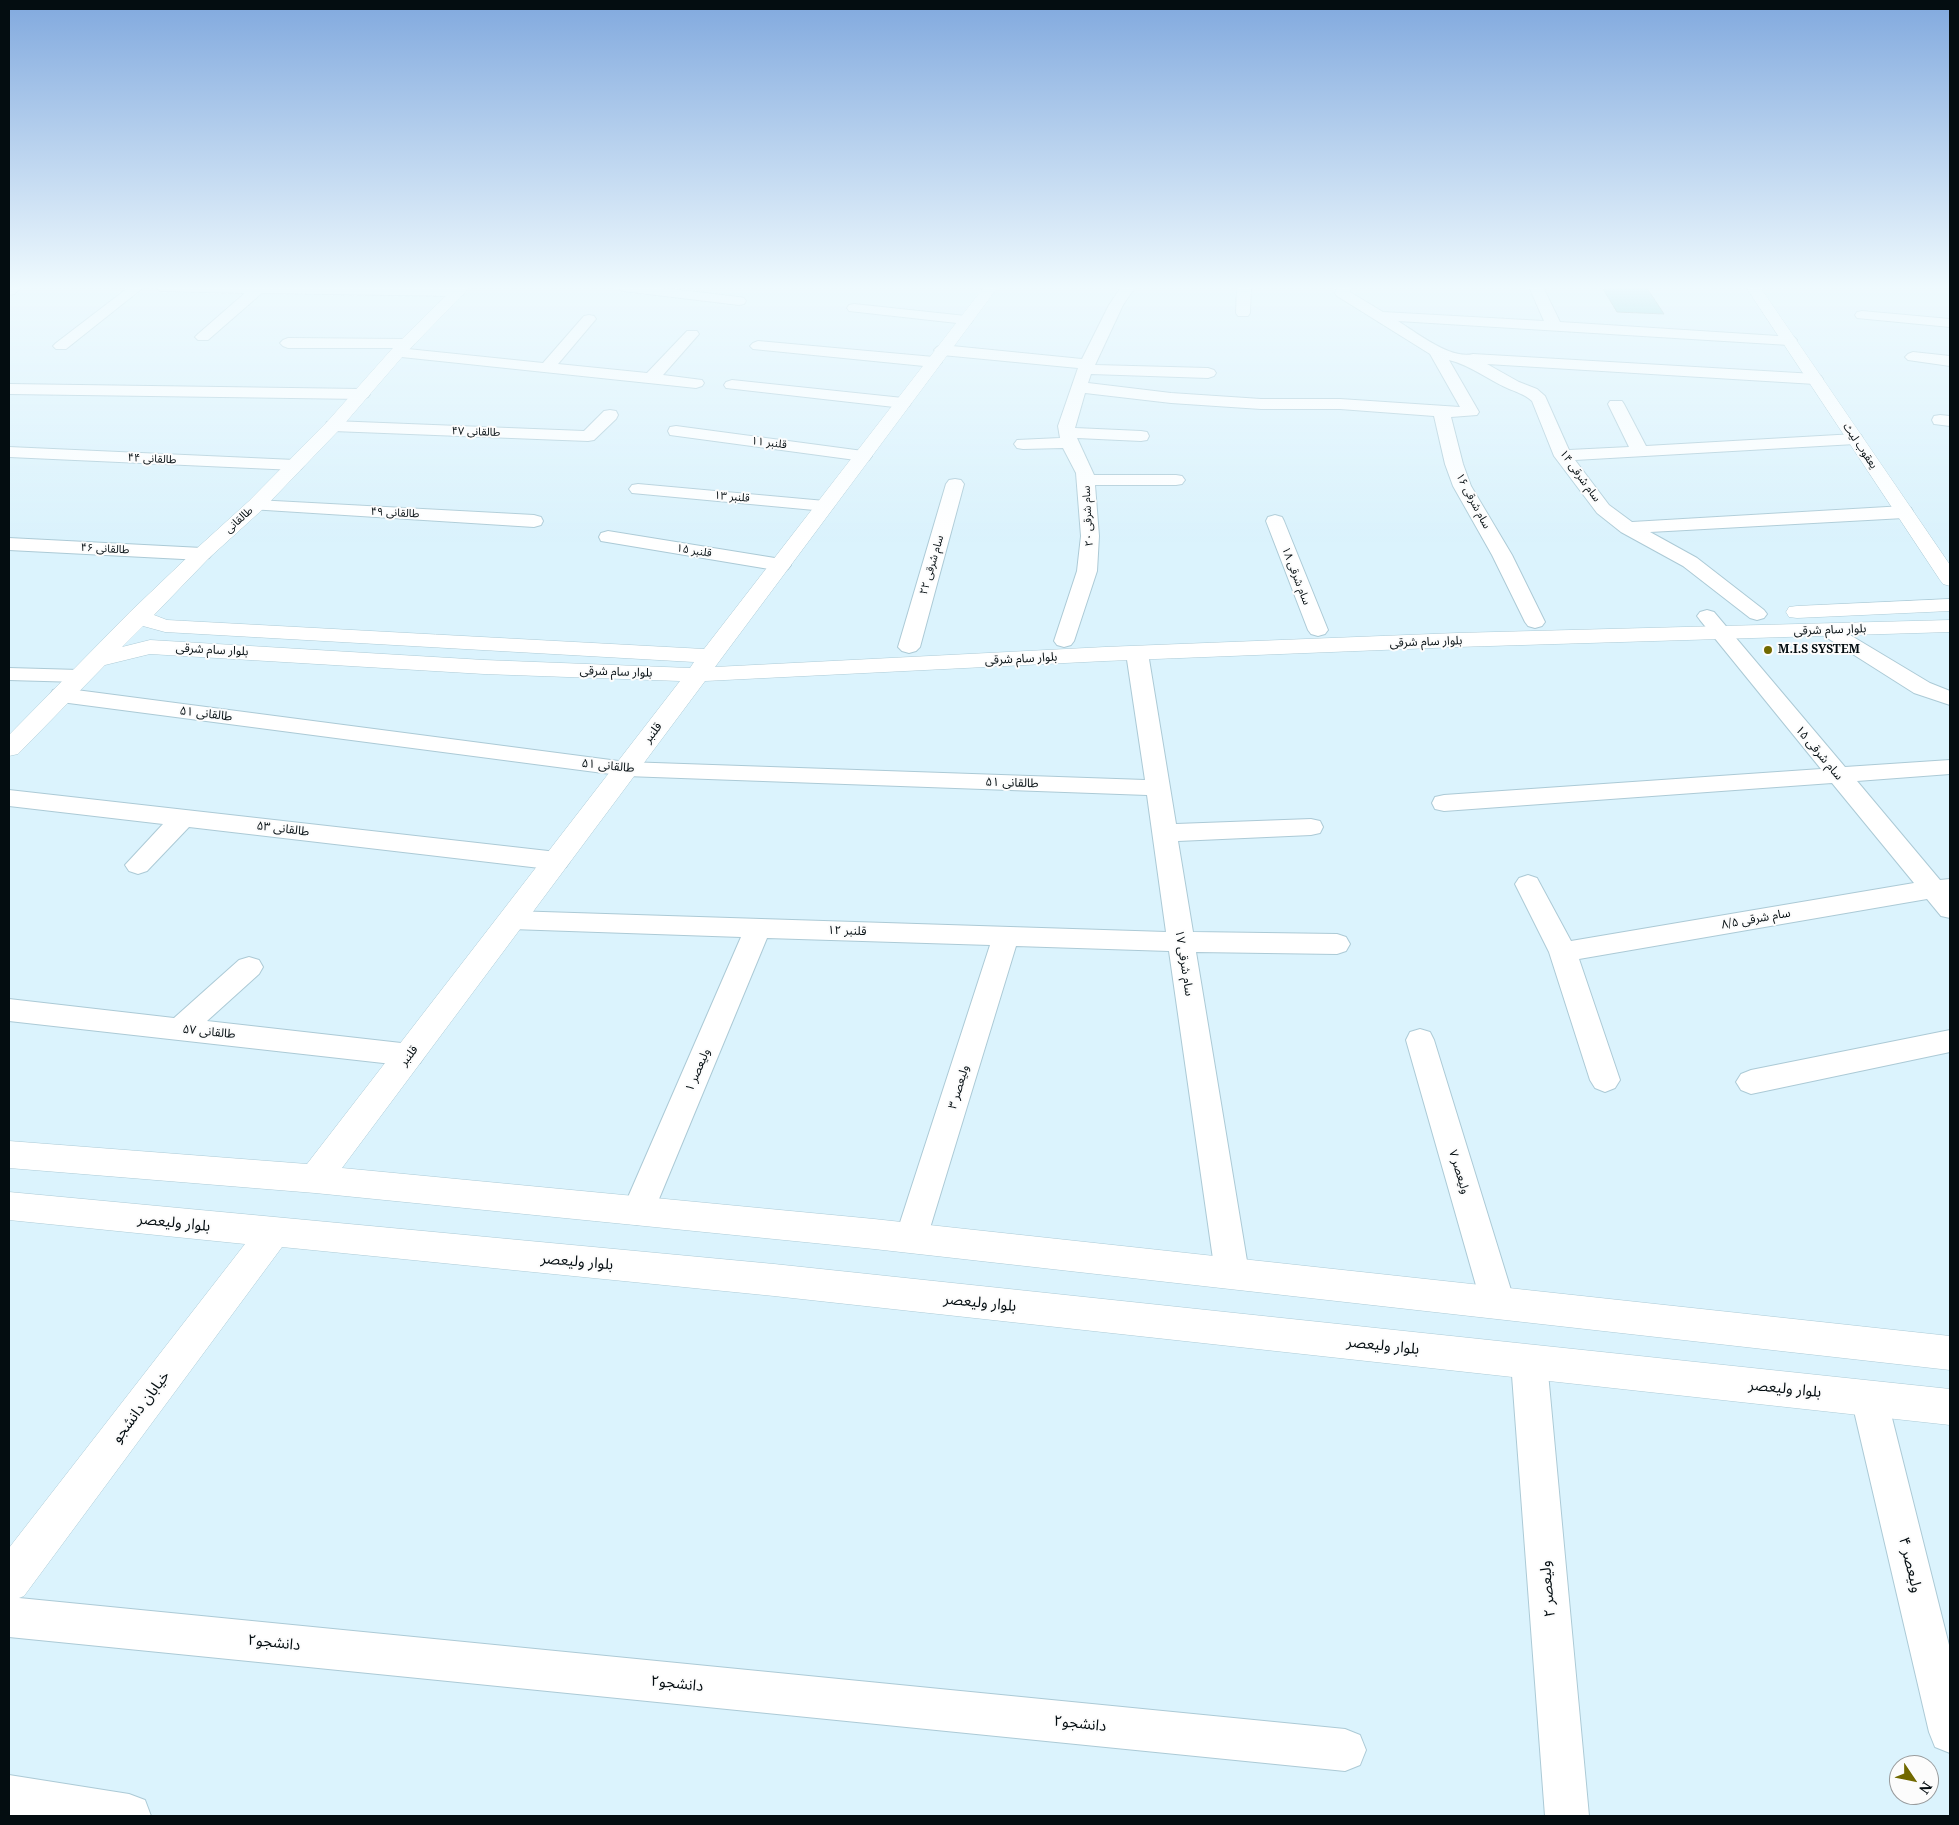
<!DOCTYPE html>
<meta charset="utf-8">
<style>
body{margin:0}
#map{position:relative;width:1959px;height:1825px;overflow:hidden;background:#dbf3fd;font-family:"Noto Serif",serif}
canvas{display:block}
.frame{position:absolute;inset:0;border:10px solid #040d11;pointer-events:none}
.north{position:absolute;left:1889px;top:1755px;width:50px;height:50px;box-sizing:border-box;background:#fcfcfc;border:1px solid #999c9e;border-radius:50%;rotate:124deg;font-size:14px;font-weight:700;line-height:20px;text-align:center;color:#040d11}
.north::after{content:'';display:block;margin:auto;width:18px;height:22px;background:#716900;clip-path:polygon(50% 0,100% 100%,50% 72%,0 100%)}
</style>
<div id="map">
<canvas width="1959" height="1825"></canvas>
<div class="frame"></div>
<div class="north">N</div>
</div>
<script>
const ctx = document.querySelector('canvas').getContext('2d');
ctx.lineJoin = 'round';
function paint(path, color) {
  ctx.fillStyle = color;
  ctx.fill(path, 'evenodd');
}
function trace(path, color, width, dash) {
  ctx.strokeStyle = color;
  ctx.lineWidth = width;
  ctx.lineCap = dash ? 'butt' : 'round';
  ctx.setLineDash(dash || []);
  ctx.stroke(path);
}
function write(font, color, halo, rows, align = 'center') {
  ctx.font = font + ' "Noto Serif","Noto Sans Arabic",serif';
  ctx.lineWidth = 4;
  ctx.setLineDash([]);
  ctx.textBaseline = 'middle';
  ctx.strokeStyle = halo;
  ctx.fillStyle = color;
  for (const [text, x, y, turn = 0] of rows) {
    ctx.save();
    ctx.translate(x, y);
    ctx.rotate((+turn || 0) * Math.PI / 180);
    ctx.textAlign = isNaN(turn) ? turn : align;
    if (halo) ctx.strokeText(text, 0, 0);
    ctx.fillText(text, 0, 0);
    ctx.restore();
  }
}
const building = new Path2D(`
 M1604,287L1647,288L1664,314L1617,312L1603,289H1605Z`);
paint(building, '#7cd1d5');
trace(building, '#86a7a8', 1);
const street = new Path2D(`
 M9,287H22L14,294L9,295Z
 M129,287H144L66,349H56L53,346L56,343Z
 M154,287L458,288L463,289L465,292L463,295L458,296L262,293L208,340H198L195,337L198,334L245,293L161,291Z
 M616,287H654L739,297L744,298L746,301L744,304L739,305L623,291Z
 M1121,287H1135L1123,305L1095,365L1208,368L1214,370L1216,373L1214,376L1208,378L1091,374L1088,383L1171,393L1261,399H1340L1460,407L1430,354L1337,296L1335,293L1337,287H1351L1350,292L1383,312L1544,321L1529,287H1543L1560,322L1794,337L1797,340L1794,343L1789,345L1398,321C1417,333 1451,360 1473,354L1815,374L1821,376L1823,379L1821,382L1815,384L1487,364L1519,382L1537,389L1545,396L1569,450L1629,447L1608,404L1610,401H1622L1624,404L1646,446L1855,434L1861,435L1863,439L1861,443L1855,444L1575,460L1609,505L1632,522L1904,506L1911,508L1913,512L1911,516L1904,518L1650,532L1697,558L1764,610L1767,614L1764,618L1757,620L1750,618L1683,566L1621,532L1597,513L1554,456L1532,401C1524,394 1516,392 1507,388C1487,379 1470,365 1449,360L1479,412L1477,415L1451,417L1463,464L1471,486L1512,555L1545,622L1542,626L1535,628L1528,626L1525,622L1492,555L1453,486L1445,464L1434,416L1340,409H1261L1171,403L1085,393L1075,428L1141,431L1147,432L1149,436L1147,440L1141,441L1077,438L1094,475H1176L1182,476L1185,480L1182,484L1176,485H1095L1099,536L1097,571L1074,641L1071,645L1064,647L1057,645L1054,641L1077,571L1081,536L1076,473L1063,448L1023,449L1017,448L1014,444L1017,440L1060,438L1058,426L1078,368L942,355L937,353L934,350L937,347L942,345L1082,359L1109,305Z
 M1237,287H1251L1250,313L1248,316H1238L1236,313Z
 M854,304L966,316L971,317L973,320L971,323L966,324L849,311L847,308L849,305Z
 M1862,311L1950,319V327L1857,318L1855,315L1857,312Z
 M589,315L594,316L596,319L558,364L647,373L687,331H697L699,334L663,375L702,380L704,383L702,386L696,388L392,356L389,353L392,350L397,348H288L283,346L280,343L283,340L288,338L406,339L411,341L414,344L411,347L398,348L543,363L584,316Z
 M758,341L934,357L939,359L942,362L939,365L934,367L753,349L750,346L753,343Z
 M1913,352L1950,356V366L1908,360L1905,357L1908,354Z
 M732,380L903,398L909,400L911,403L909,406L903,408L726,388L724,385L726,382Z
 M9,384L362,389L368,391L370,394L368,397L362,399L9,394Z
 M610,410L616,411L618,415L616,419L594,440L588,441L333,431L327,430L325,426L327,422L333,421L584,431L604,411Z
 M1940,415L1950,416V426L1934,424L1932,420L1934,416Z
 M676,426L863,451L869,452L872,456L869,460L863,461L670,435L668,431L670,427Z
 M9,447L295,460L301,461L304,465L301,469L295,470L9,457Z
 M955,479L961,480L964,484L920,647L916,651L909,653L902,651L898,647L946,484L949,480Z
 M638,484L825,501L831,502L834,506L831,510L825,511L632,493L629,489L632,485Z
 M256,500L534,515L541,517L543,521L541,525L534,527L250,509L247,505L250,501Z
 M1275,515L1282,517L1284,521L1328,630L1325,634L1318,636L1311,634L1308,630L1266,521L1268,517Z
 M608,531L781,559L788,561L791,565L788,569L781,571L601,541L599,537L601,533Z
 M9,538L202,548L209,550L212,554L209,558L202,560L9,550Z
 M1707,610L1714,612L1845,767L1950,760V774L1857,781L1940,880L1950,879V918L1941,916L1927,899L1579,959L1620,1080L1615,1088L1605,1092L1595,1088L1590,1080L1549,952L1515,884L1519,878L1528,875L1537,878L1571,941L1914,883L1832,783L1444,811L1435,809L1432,803L1435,797L1444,795L1821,769L1700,620L1697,616L1700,612Z
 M1828,624L1835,626L1930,683L1950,691V705L1914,693L1821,634L1818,630L1821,626Z
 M1137,647L1144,649L1148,653L1176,824L1311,819L1320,821L1323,827L1320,833L1311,835L1178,841L1193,932L1337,934L1346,937L1350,944L1346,951L1337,954L1196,952L1249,1273L1244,1284L1232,1288L1220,1284L1215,1273L1169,951L1016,946L927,1238L923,1248L911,1252L899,1248L895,1238L990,945L767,938L654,1211L649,1221L638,1225L627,1221L622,1211L741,937L512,929L503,927L499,920L503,913L512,911L1166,932L1147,795L626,776L61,702L53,700L50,695L53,690L61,688L626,762L1145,780L1126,653L1130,649Z
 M9,668L79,670L87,671L90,676L87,681L79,682L9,680Z
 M9,790L557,852L566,855L570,861L566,867L557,870L189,827L147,871L138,874L129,871L125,865L163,824L9,806Z
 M249,957L259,960L263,967L259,974L207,1021L410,1044L420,1047L425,1055L420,1063L410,1066L9,1021V999L174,1018L239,960Z
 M1420,1029L1430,1032L1434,1040L1515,1303L1510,1314L1498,1318L1486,1314L1481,1303L1406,1040L1410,1032Z
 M1950,1030V1052L1751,1094L1741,1090L1736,1082L1741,1074L1751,1070Z
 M1529,1345L1541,1350L1547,1362L1589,1816H1545L1511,1362L1517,1350Z
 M1869,1381L1882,1386L1887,1398L1950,1649V1753L1935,1747L1929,1732L1851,1398L1856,1386Z
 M9,1597L1345,1729L1360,1735L1366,1750L1360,1765L1345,1771L9,1637Z
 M9,1775L129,1794L145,1800L151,1816H9Z`);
const secondary = new Path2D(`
 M455,287H470L403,356L339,430L263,509L209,558L154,615L167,620L704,649L984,287H998L715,667L1105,647L1457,633L1950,620V632L1457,647L1105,661L705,681L342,1168L874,1219L1950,1336V1370L874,1249L315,1193L9,1168V1141L307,1164L680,681L484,674L150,654L105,665L18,754L9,756V735L130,612L195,550L249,501L327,422L391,350ZM143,626L165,632L694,662L690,668L484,660L150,640L122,647Z
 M1746,287H1760L1950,565V586L1943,584L1940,580Z
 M1950,599V611L1797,618L1789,617L1786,612L1789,607L1797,606Z
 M9,1192L774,1264L1950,1389V1425L774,1296L282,1247L24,1596L9,1602V1548L245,1244L9,1220Z`);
trace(street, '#accad6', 2);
trace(secondary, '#accad6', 1);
paint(street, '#fff');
paint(secondary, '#fff');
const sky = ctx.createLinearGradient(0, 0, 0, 542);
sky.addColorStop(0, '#81a9de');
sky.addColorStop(0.53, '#effafe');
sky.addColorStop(1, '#effafe00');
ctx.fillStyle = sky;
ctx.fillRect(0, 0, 1959, 542);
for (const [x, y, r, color] of [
 [1768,650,5,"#716900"]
]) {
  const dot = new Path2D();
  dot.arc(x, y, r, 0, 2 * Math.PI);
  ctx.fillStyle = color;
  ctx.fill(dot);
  trace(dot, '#fcfcfc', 2);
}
write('11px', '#040d11', '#fcfcfc', [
 ["طالقانی ۴۷",476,432,2],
 ["قلنبر ۱۱",769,443,7],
 ["یعقوب لیث",1860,446,56],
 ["طالقانی ۴۴",152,459,3],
 ["سام شرقی ۱۴",1580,476,54],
 ["قلنبر ۱۳",732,497,5],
 ["سام شرقی ۱۶",1473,501,62],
 ["طالقانی ۴۹",395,513,3],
 ["سام شرقی ۲۰",1088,516,-93],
 ["طالقانی",239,520,-42],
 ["طالقانی ۴۶",105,549,3],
 ["قلنبر ۱۵",694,551,9],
 ["سام شرقی ۲۲",932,565,-74],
 ["سام شرقی ۱۸",1296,576,69]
]);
write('12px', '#040d11', '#fcfcfc', [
 ["بلوار سام شرقی",1830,630,-2],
 ["بلوار سام شرقی",1426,642,-2],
 ["بلوار سام شرقی",212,650,3],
 ["بلوار سام شرقی",1021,659,-3],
 ["بلوار سام شرقی",616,672,2],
 ["طالقانی ۵۱",206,714,7],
 ["قلنبر",653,733,-53],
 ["سام شرقی ۱۵",1819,753,50],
 ["طالقانی ۵۱",608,766,6],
 ["طالقانی ۵۱",1012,783,2],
 ["طالقانی ۵۳",283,829,7],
 ["سام شرقی ۸/۵",1756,919,-10],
 ["قلنبر ۱۲",847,931,2],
 ["سام شرقی ۱۷",1184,963,81],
 ["طالقانی ۵۷",209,1032,6],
 ["قلنبر",409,1056,-53],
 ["ولیعصر ۱",698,1070,-67],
 ["ولیعصر ۳",959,1087,-73],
 ["ولیعصر ۷",1459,1172,73]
]);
write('bold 12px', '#040d11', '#fcfcfc', [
 ["M.I.S SYSTEM",1778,650]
], 'left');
write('15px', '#040d11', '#fcfcfc', [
 ["بلوار ولیعصر",174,1223,6],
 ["بلوار ولیعصر",577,1262,5],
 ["بلوار ولیعصر",980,1303,6],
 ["بلوار ولیعصر",1383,1346,6],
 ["بلوار ولیعصر",1785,1389,6],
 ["خیابان دانشجو",141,1407,-53],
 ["ولیعصر ۴",1910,1565,76],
 ["ولیعصر ۲",1548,1589,-95],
 ["دانشجو۲",274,1643,6],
 ["دانشجو۲",677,1684,6],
 ["دانشجو۲",1080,1724,6]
]);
</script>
